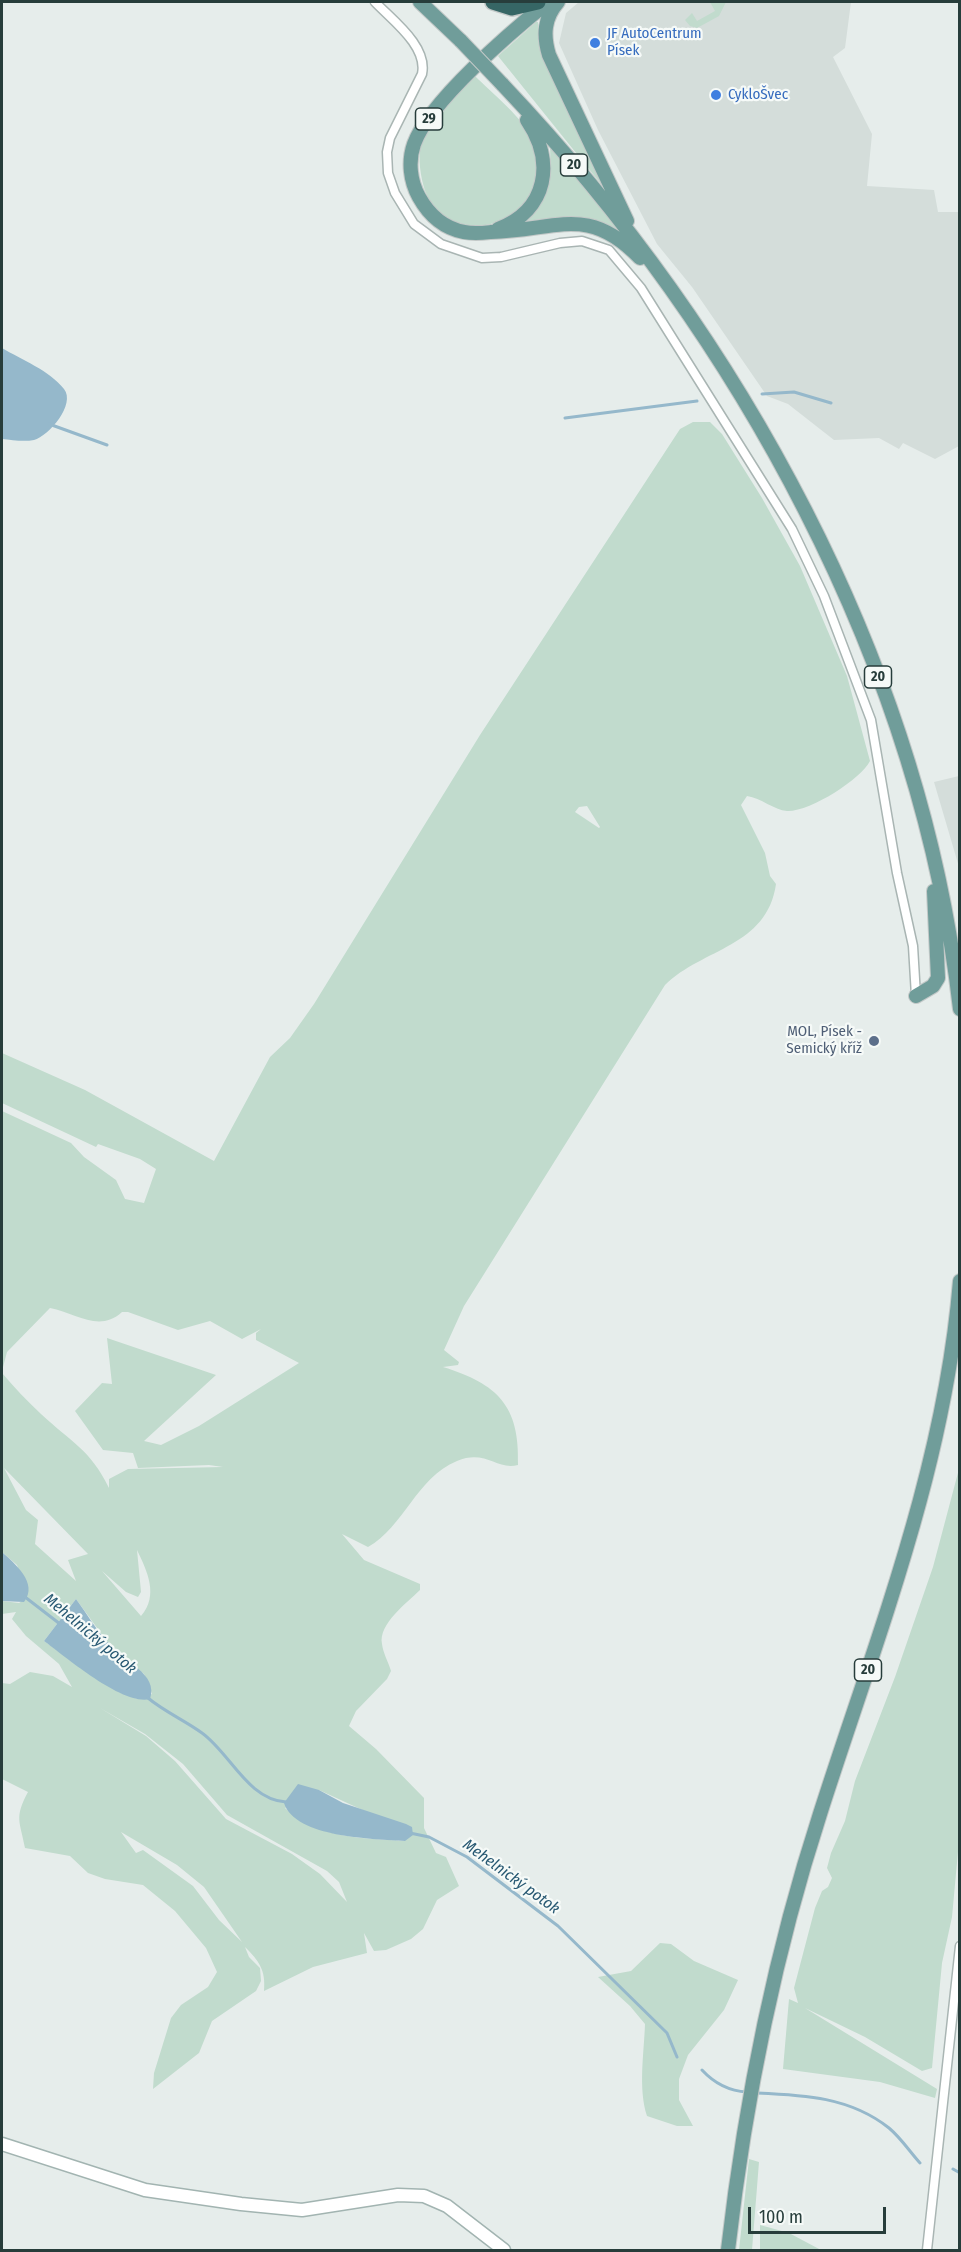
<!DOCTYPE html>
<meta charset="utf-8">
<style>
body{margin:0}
#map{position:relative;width:961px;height:2252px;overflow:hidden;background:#e6edeb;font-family:"Fira Sans Condensed",sans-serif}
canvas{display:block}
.frame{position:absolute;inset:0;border:3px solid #273d3b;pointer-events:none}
.scale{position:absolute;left:748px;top:2207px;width:138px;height:27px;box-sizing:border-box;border:3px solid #273d3b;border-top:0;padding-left:8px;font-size:18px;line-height:21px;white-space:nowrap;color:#273d3b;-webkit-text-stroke:4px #f6faf8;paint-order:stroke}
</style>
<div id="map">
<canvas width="961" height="2252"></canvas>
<div class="frame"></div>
<div class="scale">100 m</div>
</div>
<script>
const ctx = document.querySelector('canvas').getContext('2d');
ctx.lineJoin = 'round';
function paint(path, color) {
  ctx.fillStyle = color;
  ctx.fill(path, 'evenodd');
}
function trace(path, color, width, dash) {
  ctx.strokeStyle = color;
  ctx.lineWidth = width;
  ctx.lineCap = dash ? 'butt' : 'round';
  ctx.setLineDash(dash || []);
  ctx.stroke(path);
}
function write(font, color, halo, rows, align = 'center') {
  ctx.font = font + ' "Fira Sans Condensed",sans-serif';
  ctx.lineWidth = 4.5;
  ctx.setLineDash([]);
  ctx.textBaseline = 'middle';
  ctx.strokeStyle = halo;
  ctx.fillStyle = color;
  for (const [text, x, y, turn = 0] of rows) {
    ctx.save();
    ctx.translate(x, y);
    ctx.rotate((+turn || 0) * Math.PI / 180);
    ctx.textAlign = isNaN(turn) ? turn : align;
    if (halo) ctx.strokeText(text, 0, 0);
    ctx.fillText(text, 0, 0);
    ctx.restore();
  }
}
paint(new Path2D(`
 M579,2H851L845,48L833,57L872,134L867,186L934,190L938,212H959V446L935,459L903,443L899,449L879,438L834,440L788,404L767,396L692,287L657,244L598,130L559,43L566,13Z
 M959,776H960L959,867L934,782Z`), '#d4ddda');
paint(new Path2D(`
 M710,2H726L719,16L697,28L690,26L685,20L692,13L697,21L715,11Z
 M536,22H538L540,44L605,189L498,56Z
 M475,76C491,92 525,120 533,140C564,218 444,265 423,184C420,171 417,153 423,140C433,115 457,95 475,76Z
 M550,147L617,226L613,229C586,213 557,218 527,221C546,193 552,181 550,147Z
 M693,422H710L722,434L762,498L800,566L847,676L870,761C861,779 810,812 787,811C774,810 761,798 747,796L741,805L765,853L770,876L776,884C767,947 703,948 665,985L464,1306L444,1350L459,1362L458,1365L443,1367C498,1384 520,1406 518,1465C497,1471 486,1449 457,1461C416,1478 404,1527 368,1547L342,1534L364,1560L420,1584V1590C408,1602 378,1624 382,1644C383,1653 388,1661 391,1671L387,1679L356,1711L349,1726L376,1749L424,1798V1828L436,1853L446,1857L459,1886L437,1900L423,1929L411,1939L386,1950L374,1951L364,1933L367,1953L313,1967L264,1991C266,1970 259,1961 245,1947L249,1957L260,1968L261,1981L256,1991L212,2021L199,2053L153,2089L154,2073L171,2018L181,2005L208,1987L217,1972L206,1948L175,1911L143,1885L105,1879L88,1873L70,1856L25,1848C20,1821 14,1818 28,1792L2,1779V1683L10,1684L30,1672L53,1676L72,1687L59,1664L26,1636L12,1619L16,1612L2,1614V1601L19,1603L27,1598L17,1565L2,1552V1373C14,1387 27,1401 41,1414C71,1442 90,1449 109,1488V1479L128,1469L223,1467L209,1465L138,1468L133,1453L103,1450L75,1411L102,1383L112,1384L107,1338L216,1375L144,1441L161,1445L199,1426L299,1363L256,1340V1333L261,1329L242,1339L210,1321L178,1330L128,1312H122C99,1333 76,1313 50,1308L7,1352L2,1371V1111L71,1143L84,1157L116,1180L125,1199L144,1203L156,1169L140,1159L98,1144L96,1147L2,1103V1053L85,1090L214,1161L270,1057L290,1038L314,1004L480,735L680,429ZM587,806L600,827L599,828L575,812L579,807ZM4,1468L88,1554L68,1560L76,1581L35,1544L38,1520L26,1510ZM137,1550C147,1571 159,1595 141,1616L102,1571L126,1592L138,1597L141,1592ZM76,1599L111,1647L144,1674L152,1694L138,1699L121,1693L44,1641ZM100,1708L145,1734L183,1764L227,1815L327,1871L339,1882L347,1902L320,1874L292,1854L226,1819L175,1761L146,1736ZM319,1790L369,1813L405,1841C362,1838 318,1839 285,1808ZM121,1832L177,1865L204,1887L242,1942L219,1920L193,1886L143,1850L136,1853Z
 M959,1469L960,1830L952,1917L942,1963L932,2068L922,2071L865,2037L805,2008L937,2089L935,2098L880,2082L783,2069L789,1999L798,2003L794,1988L815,1908L822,1891L828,1887L832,1878L827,1868L831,1853L845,1821L855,1781L895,1677L933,1567Z
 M660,1943L671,1944L694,1961L738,1980L724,2010L688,2055L679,2079V2100L693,2126H677L647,2116C638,2088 644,2054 645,2024L630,2006L598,1977L631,1971Z
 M749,2159L759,2162L752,2250H739Z
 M760,2225L789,2233L821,2250H760Z`), '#c1dbcd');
paint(new Path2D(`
 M2,348C22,360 49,370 64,389C76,404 49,436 34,440C24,442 12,440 2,439Z
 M2,1552C14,1563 39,1583 24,1602L2,1601Z
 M76,1599C87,1614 97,1631 110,1645C123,1661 159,1674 150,1699C123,1706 66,1657 44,1641Z
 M298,1784L319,1790L343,1803L406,1824L412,1827L413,1835L405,1841C375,1839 295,1838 284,1803Z`), '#95b8cb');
trace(new Path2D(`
 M762,394L794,392L831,403
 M565,418L697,401
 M49,424L107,445
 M25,1597L60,1624
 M148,1698C165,1712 184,1720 202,1733C230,1753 248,1800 286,1802
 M410,1833L429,1837L467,1857L558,1926L667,2033L677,2057
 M702,2070C714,2083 728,2091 747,2092
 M757,2093C804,2095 850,2097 889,2128C901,2138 910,2152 920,2163
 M953,2169L960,2173`), '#95b8cb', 3);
const street = new Path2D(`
 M375,2C392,20 428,46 422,74L390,138L387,152L388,173L395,193L414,224L441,244L482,258L501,257L560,243L582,241L609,250L641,288L792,529L824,596L871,720L897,873L913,946L916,996
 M927,2250L960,1946`);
const secondary = new Path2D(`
 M2,2144L145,2190L241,2204L302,2210L398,2195L424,2196L447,2206L504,2250`);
const primary = new Path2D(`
 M420,2L461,41
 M548,2C512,31 429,102 414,144C408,161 410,181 419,197C429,215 443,228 464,232C474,234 482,233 491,232C556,231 587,203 640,258
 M558,2C544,18 543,35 549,55L627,221
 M502,84C739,334 921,663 960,1009
 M498,229C548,210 555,161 527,120
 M916,996L933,986L938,978L934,891
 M728,2250C745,2102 774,1956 820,1814C876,1639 945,1467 960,1281`);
const highway = new Path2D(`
 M493,2L512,8L538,2`);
trace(street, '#a9b5b3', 11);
trace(secondary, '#a2b4b1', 15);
trace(primary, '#c3c9c8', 16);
trace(highway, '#c3c9c8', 18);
trace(street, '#fff', 8);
trace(secondary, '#fff', 12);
trace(primary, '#709d9a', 14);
trace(highway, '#366665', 15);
const primaryBridge = new Path2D(`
 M461,41L502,84`);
trace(primaryBridge, '#c3c9c8', 16, []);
trace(primaryBridge, '#709d9a', 14);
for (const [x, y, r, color] of [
 [595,43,6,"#3f7fe0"],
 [716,95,6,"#3f7fe0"],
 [874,1041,6,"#5c6f8a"]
]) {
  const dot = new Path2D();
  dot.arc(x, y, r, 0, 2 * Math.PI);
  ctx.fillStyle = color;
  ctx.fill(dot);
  trace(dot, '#f6faf8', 2);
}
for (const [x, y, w] of [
 [429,119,27],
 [574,165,27],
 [878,677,27],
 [868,1670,27]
]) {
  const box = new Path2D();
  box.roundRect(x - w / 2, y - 11, w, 22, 4.5);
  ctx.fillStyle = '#f6faf8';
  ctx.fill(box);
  trace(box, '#273d3b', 1.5);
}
write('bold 14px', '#273d3b', null, [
 ["29",429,119],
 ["20",574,165],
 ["20",878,677],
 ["20",868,1670]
]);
write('15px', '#366cbe', '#f6faf8', [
 ["JF AutoCentrum",607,34],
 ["Písek",607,51],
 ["CykloŠvec",728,95]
], 'left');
write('15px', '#4e5e75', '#f6faf8', [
 ["MOL, Písek -",862,1032],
 ["Semický kříž",862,1049]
], 'right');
write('italic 16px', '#275872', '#f6faf8', [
 ["Mehelnický potok",90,1634,40],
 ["Mehelnický potok",511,1877,36]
]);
</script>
